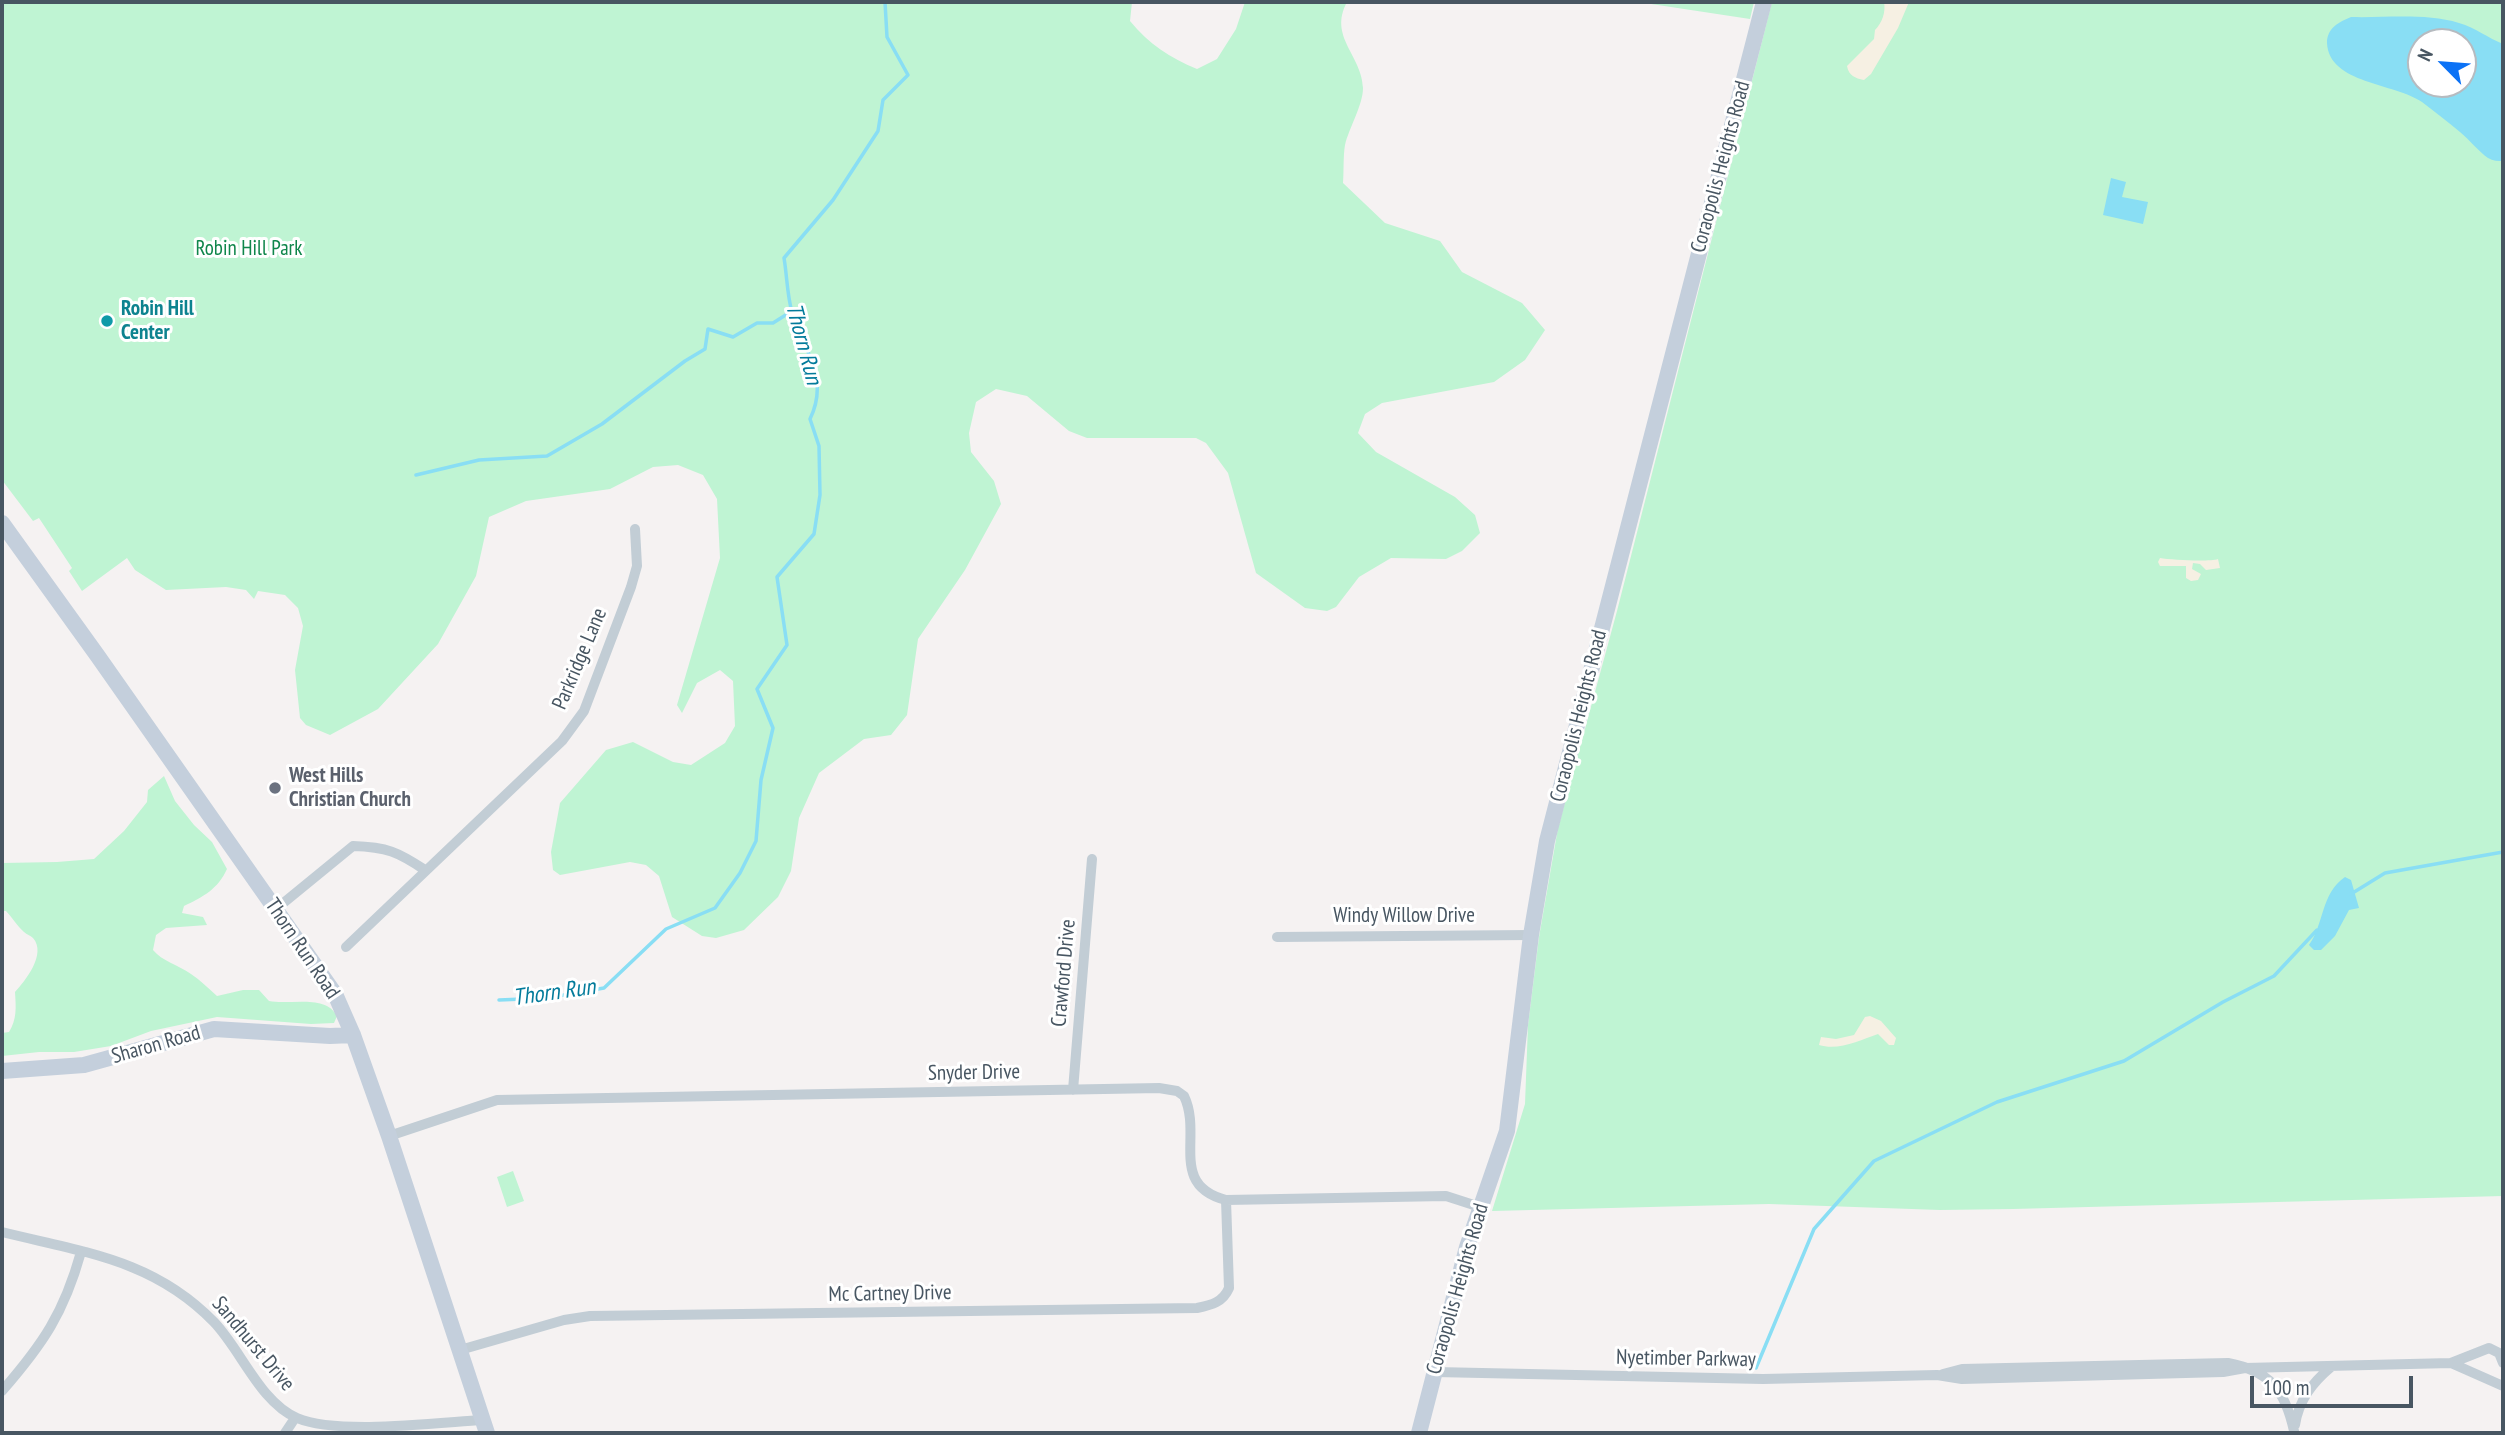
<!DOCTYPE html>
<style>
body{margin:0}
#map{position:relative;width:2505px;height:1435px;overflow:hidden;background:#f5f2f2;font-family:"PT Sans Narrow",sans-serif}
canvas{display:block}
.frame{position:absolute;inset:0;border:4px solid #485662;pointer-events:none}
.north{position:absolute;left:2407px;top:28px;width:70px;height:70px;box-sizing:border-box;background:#fff;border:2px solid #b6bbc0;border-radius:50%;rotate:295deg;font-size:19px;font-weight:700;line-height:28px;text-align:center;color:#485662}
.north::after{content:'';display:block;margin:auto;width:24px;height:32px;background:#0b72f6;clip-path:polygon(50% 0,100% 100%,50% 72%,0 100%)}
.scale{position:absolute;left:2250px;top:1376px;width:163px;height:32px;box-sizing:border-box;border:4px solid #485662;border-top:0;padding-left:9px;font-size:21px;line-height:24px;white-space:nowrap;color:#485662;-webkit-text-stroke:5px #fff;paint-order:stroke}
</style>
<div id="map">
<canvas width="2505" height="1435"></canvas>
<div class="frame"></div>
<div class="north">N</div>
<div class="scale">100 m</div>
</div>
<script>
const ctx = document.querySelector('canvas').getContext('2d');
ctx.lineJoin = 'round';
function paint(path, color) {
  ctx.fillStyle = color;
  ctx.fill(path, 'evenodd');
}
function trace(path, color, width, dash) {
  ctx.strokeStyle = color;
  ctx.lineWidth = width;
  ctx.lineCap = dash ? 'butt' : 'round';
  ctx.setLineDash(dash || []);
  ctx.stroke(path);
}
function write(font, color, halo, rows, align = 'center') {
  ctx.font = font + ' "PT Sans Narrow",sans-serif';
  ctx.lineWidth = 6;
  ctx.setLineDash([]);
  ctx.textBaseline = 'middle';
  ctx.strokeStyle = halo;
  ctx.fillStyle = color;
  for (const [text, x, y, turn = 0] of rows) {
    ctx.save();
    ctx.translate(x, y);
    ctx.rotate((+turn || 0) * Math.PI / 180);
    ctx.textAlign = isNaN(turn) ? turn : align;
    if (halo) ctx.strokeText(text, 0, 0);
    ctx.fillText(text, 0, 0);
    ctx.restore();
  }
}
paint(new Path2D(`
 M2,2H1132L1130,21C1149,44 1170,58 1197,69L1217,59L1236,29L1245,2H1347C1328,37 1362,55 1363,88C1363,105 1349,128 1345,145C1343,157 1344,171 1343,183L1385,223L1440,241L1462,272L1522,303L1545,330L1525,360L1494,382L1382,403L1365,414L1358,433L1376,452L1455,497L1475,515L1480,533L1462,551L1446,559L1391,558L1359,577L1336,607L1327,611L1305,608L1256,573L1228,473L1206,443L1196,438H1087L1069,431L1027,396L996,389L976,402L969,433L971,452L994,481L1001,504L965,570L918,639L907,715L891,735L864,739L819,773L799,818L791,871L778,897L744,930L716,938L702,936L672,917L659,876L646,865L630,862L560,875L553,870L551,852L560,803L606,750L633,742L673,762L691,765L725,743L735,726L733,681L720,670L697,683L682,713L677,705L720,558L717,499L703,475L678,465L653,467L610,489L526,501L489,517L476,576L438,644L378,709L330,735L306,725L300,718L295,670L303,626L298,608L285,595L258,591L254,599L246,590L226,587L166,590L135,570L127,558L82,591L69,571L72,568L39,518L33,521L2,480Z
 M1638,2H1754L1750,19Z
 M1772,2H2503V1196L2013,1209L1940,1210L1769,1204L1492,1211L1525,1104L1528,1025L1539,937L1558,828L1617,611ZM2421,42H2463V84H2421Z
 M164,776L175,801L194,825L212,842L227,869C218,889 203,897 184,906L182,913L203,917L207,925L166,928L156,935L153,950C162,961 178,965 191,974C200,980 208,988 217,996L243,990H259L269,1001C290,1005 326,994 337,1016L334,1023L311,1024L217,1017L151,1031L111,1046L74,1052H39L2,1056V1033L9,1032C17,1019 16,1008 15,992C25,981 47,954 33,938C30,935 27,935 24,932C17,926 12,917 6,911H2V863L57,862L94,859L124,831L147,802L148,790Z
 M513,1171L524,1201L507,1207L497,1177Z`), '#bff4d3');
paint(new Path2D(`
 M1884,2H1909L1898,28L1871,74L1864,80C1855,78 1849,76 1847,66L1874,39L1875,30C1882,23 1886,12 1884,2Z
 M2160,558C2171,560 2210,562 2218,559L2220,568L2206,570L2200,564L2193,563L2192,569L2201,574L2198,580L2191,581L2186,578V566H2160L2158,562Z
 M1870,1016L1881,1021L1896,1038L1894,1045H1889L1878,1034C1860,1040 1839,1051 1819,1045L1821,1037L1836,1039L1854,1035L1865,1017Z`), '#f6f0e3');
paint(new Path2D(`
 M2351,17C2386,18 2426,13 2459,23C2476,28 2488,38 2503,44V161C2498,161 2493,161 2488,158C2478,151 2470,140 2460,132C2448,122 2435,112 2422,102C2395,83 2329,84 2327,43C2327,28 2339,22 2351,17ZM2421,42H2463V84H2421Z
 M2111,178L2126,182L2122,197L2148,202L2143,224L2103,215Z
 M2345,877L2351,880L2359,908L2349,910L2335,936L2321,950H2314L2309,945C2324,925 2321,893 2345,877Z`), '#89def4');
trace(new Path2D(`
 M416,475L479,460L547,456L602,424L685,361L705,349L708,329L733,337L757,323H773L792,311
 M2351,894L2385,873L2503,852
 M499,1000L547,998L604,988L666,929L715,908L740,873L756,841L761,780L773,728L757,689L787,645L777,577L814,534L820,495L819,446L810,419C830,378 804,351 792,312C787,295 787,275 784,258L833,200L878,131L883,100L908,75L887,37L885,2
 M1756,1368L1814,1229L1874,1161L1997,1102L2124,1061L2223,1002L2274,976L2317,930`), '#89def4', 3.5);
trace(new Path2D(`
 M276,909L353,846C387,847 398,852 425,870
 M1277,937L1531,935
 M346,947L562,741L584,711L631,587L637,566L635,529
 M1073,1090L1092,859
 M389,1136L497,1100L1159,1088L1177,1091L1184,1096C1203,1135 1168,1185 1226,1200L1446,1196L1480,1207
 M2,1232C82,1252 153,1259 214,1322C241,1350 260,1402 297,1418C337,1435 435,1423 482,1420
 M460,1350L564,1320L590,1316L1197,1308C1212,1305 1223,1302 1229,1288L1226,1200
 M2451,1363L2489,1348L2499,1353L2503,1363
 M1435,1372L1763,1379L1937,1375L1962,1379L2223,1372L2245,1368L2451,1363L2503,1386
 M1943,1374L1962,1369L2228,1363C2270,1371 2285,1390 2294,1431
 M2,1391C43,1344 64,1313 81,1252
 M2295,1425C2299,1400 2312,1383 2331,1367
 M285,1433L295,1418`), '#c2cdd5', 10);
trace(new Path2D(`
 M2,523L97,655L335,994L353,1035L389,1136L487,1433
 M2,1071L84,1065L214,1029L330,1036L353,1035
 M1419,1433L1467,1247L1507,1131L1531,935L1547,841L1764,2`), '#c4cfdc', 16);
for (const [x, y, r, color] of [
 [107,321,7,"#0f9aa8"],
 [275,788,7,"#6b7280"]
]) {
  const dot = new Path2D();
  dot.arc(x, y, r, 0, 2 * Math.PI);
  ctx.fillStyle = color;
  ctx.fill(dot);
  trace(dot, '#fff', 2.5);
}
write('21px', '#485662', '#fff', [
 ["Coraopolis Heights Road",1721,167,-75],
 ["Parkridge Lane",580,659,-67],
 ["Coraopolis Heights Road",1579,716,-76],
 ["Windy Willow Drive",1404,916],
 ["Thorn Run Road",302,949,56],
 ["Crawford Drive",1064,973,-85],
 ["Sharon Road",156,1045,-16],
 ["Snyder Drive",974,1073,-1],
 ["Coraopolis Heights Road",1458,1289,-74],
 ["Mc Cartney Drive",890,1294,-1],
 ["Sandhurst Drive",253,1344,50],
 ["Nyetimber Parkway",1686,1359,1]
]);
write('21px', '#0f864b', '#fff', [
 ["Robin Hill Park",249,249]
]);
write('bold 21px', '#0d838f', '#fff', [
 ["Robin Hill",121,309],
 ["Center",121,333]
], 'left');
write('bold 21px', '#5b616d', '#fff', [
 ["West Hills",289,776],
 ["Christian Church",289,800]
], 'left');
write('italic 23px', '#037b9b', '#fff', [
 ["Thorn Run",803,344,75],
 ["Thorn Run",554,993,-8]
]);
</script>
